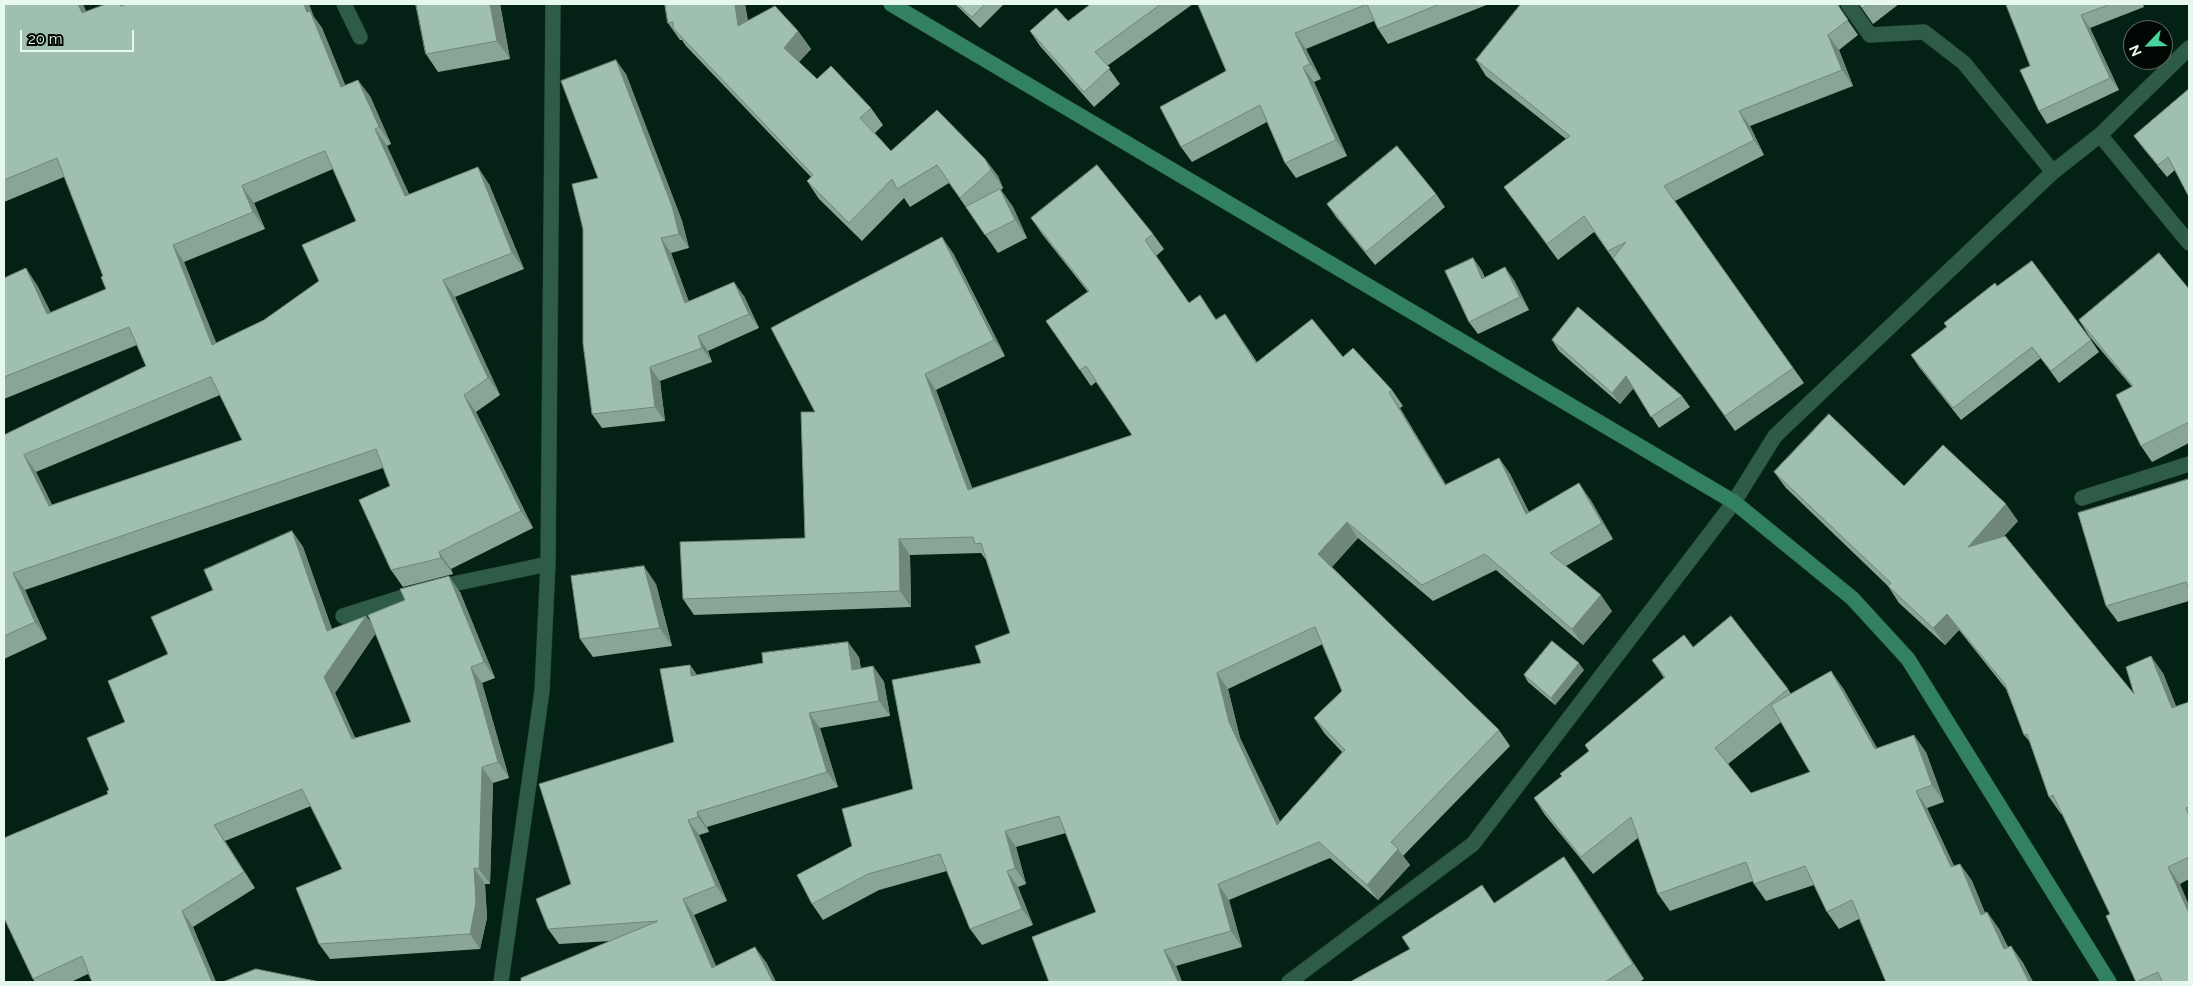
<!DOCTYPE html>
<style>
body{margin:0}
#map{position:relative;width:2193px;height:986px;overflow:hidden;background:#042115;font-family:Raleway,sans-serif}
canvas{display:block}
.frame{position:absolute;inset:0;border:5px solid #e7f8ef;pointer-events:none}
.north{position:absolute;left:2123px;top:20px;width:50px;height:50px;box-sizing:border-box;background:#010804;border:1px solid #5d6862;border-radius:50%;rotate:246deg;font-size:14px;font-weight:700;line-height:20px;text-align:center;color:#e7f8ef}
.north::after{content:'';display:block;margin:auto;width:18px;height:22px;background:#49d49c;clip-path:polygon(50% 0,100% 100%,50% 72%,0 100%)}
.scale{position:absolute;left:20px;top:30px;width:114px;height:22px;box-sizing:border-box;border:2px solid #e7f8ef;border-top:0;padding-left:6px;font-size:15px;line-height:18px;white-space:nowrap;color:#e7f8ef;-webkit-text-stroke:4px #010804;paint-order:stroke}
</style>
<div id="map">
<canvas width="2193" height="986"></canvas>
<div class="frame"></div>
<div class="north">N</div>
<div class="scale">20 m</div>
</div>
<script>
const ctx = document.querySelector('canvas').getContext('2d');
ctx.lineJoin = 'round';
function trace(path, color, width, dash) {
  ctx.strokeStyle = color;
  ctx.lineWidth = width;
  ctx.lineCap = dash ? 'butt' : 'round';
  ctx.setLineDash(dash || []);
  ctx.stroke(path);
}
function paint(path, color) {
  ctx.fillStyle = color;
  ctx.fill(path, 'evenodd');
}
const street = new Path2D(`
 M344,4L360,37
 M1848,4L1870,35L1924,32L1964,63L2053,172
 M2100,135L2189,243
 M2082,498L2189,464
 M343,616L429,589L548,564
 M501,982L542,691L548,564L553,4
 M1289,982L1473,844L1734,502L1775,436L2053,172L2100,135L2189,48`);
const secondary = new Path2D(`
 M891,4L1734,502L1852,598L1908,659L2109,982`);
trace(street, '#1f3b2f', 16);
trace(secondary, '#1f3b2f', 16);
trace(street, '#2e5c47', 15);
trace(secondary, '#328160', 15);
paint(new Path2D(`
 M4,4H83L86,12L123,5L314,17L322,28L345,85L370,96L391,144L387,146L409,194L489,184L524,269L455,297L500,395L476,412L533,528L451,569L453,574L403,587L391,570L390,486L383,468L25,590L47,639L4,659V435L146,366L137,345L4,399V278L37,285L51,313L106,289L103,276L64,177L4,202ZM333,169L356,221L319,281L264,320L216,343L184,262L265,229L254,203ZM220,395L242,440L52,505L36,472Z
 M500,4L510,59L438,72L426,54Z
 M745,4L748,21L798,31L811,49L799,62L817,79L871,108L883,125L875,133L891,151L985,159L998,176L1003,188L1001,190L1013,207L1027,238L998,253L949,183L910,207L904,198L862,241L819,199L807,181L811,177L686,46L682,40H680L668,23Z
 M955,4H1004L980,28Z
 M1091,4H1193L1107,66L1120,84L1094,107L1040,46L1030,31L1068,21Z
 M1198,4H1489L1388,44L1378,29L1374,21L1306,49L1321,79L1314,82L1347,156L1296,178L1285,163L1267,122L1192,162L1181,147L1226,71Z
 M1839,4L1840,9L1858,35L1839,50L1853,86L1750,126L1764,155L1675,201L1804,383L1735,431L1594,232L1558,260L1504,187L1566,139L1486,76L1476,60Z
 M1859,4H1899L1873,24Z
 M2006,4H2143L2144,7L2090,28L2119,90L2047,124L2039,111L2030,66Z
 M626,74L682,221L689,248L671,253L689,302L744,296L759,328L708,351L712,362L660,381L665,421L602,428L592,414L583,229L598,178Z
 M2189,89L2175,170L2167,177L2143,148L2134,136Z
 M1436,194L1445,207L1375,265L1336,217L1327,204Z
 M1031,218L1153,234L1164,249L1156,256L1189,303L1216,319L1225,314L1257,362L1343,357L1392,390L1403,406L1400,408L1446,485L1499,458L1510,474L1529,512L1590,499L1613,539L1566,566L1612,611L1583,645L1496,570L1433,601L1358,538L1332,567L1499,730L1510,746L1403,856L1410,865L1378,900L1330,858L1229,900L1242,947L1176,966L1182,982H1049L1096,912L1066,833L1016,847L1026,884L1018,887L1033,925L982,945L970,929L947,871L879,890L823,920L812,904L852,846L913,789L981,663L1010,633L986,560L981,553L910,555L911,607L694,615L683,599L805,538L815,412L953,253L1005,356L936,390L972,488L1132,435L1096,382L1091,386L1046,321L1088,292L1042,234ZM1323,644L1342,691L1314,718L1325,734L1342,752L1280,822L1240,738L1228,689Z
 M1473,258L1482,271L1485,278L1514,280L1529,310L1478,334L1469,322Z
 M1997,286L2091,340L2099,352L2059,383L2041,358L1961,420L1919,367L1911,355Z
 M2189,289V443L2152,462L2141,446L2132,387L2089,336L2079,320Z
 M1552,340L1682,396L1690,407L1659,428L1633,388L1620,404L1559,351Z
 M1774,472L1904,486L2018,521L2004,536L2134,694L2163,673L2176,706L2189,702V879L2180,884L2189,982H2136L2110,914L2062,813L2061,814L2049,797L2030,742L2024,735L2006,689L1959,630L1945,645L1899,603L1888,586L1786,488Z
 M2189,479V601L2118,622L2106,606Z
 M292,531L303,547L332,629L366,616L372,624L460,592L495,678L482,683L509,778L493,783L490,884H485L487,918L480,949L330,959L319,944L342,869L311,806L225,841L255,888L193,927L216,982H92L88,974L71,982H35L33,979L4,838L108,794L125,722L168,654L213,590ZM376,633L411,722L355,738L335,693Z
 M656,584L672,646L593,657L580,639Z
 M1693,647L1788,689L1791,694L1843,688L1877,748L1926,752L1944,802L1927,808L1954,866L1960,864L1972,881L1985,913L1987,912L1999,929L2008,947L2011,946L2023,963L2033,982H1886L1859,919L1839,929L1827,912L1814,885L1766,901L1754,884L1753,881L1670,911L1658,894L1638,838L1593,874L1545,815L1534,798L1562,776L1589,751L1664,678L1652,660ZM1781,722L1810,772L1751,793L1728,764Z
 M859,657L861,669L873,666L884,682L890,716L820,728L838,787L707,827L709,832L699,835L727,901L694,915L716,966L766,962L776,982H521L611,941L559,944L548,929L571,884L674,742L690,665L697,675Z
 M1584,670L1555,705L1528,682L1524,675Z
 M1575,873L1644,979L1639,982H1350L1494,903Z`), '#89a596');
paint(new Path2D(`
 M78,4H83L94,30L82,13Z
 M304,4H309L314,17L322,28L353,104L341,87Z
 M490,4H500L510,59L497,41Z
 M735,4H745L751,44L738,26Z
 M2081,15L2090,28L2119,90L2110,78Z
 M798,31L811,49L796,65L784,48Z
 M1295,33L1306,49L1321,79L1310,64Z
 M1828,35L1839,50L1853,86L1842,70Z
 M616,60L626,74L682,221L689,248L679,234Z
 M1303,67L1314,82L1347,156L1336,140Z
 M358,80L370,96L391,144L379,127Z
 M1739,111L1750,126L1764,155L1754,140Z
 M375,129L387,146L417,213L405,196Z
 M985,159L998,176L1003,188L991,170Z
 M478,167L489,184L524,269L512,253Z
 M242,186L254,203L265,229L253,212Z
 M1000,189L1013,207L1027,238L1015,220Z
 M942,237L953,253L1005,356L994,340Z
 M661,238L671,253L695,318L685,303Z
 M173,245L184,262L224,362L212,345Z
 M1473,258L1482,271L1491,291L1482,279Z
 M1505,267L1514,280L1529,310L1520,297Z
 M26,268L37,285L59,331L47,314Z
 M443,280L455,297L500,395L488,378Z
 M734,282L744,296L759,328L749,314Z
 M698,336L708,351L712,362L702,348Z
 M650,367L660,381L665,421L655,407Z
 M925,374L936,390L979,506L968,490Z
 M1626,376L1634,388L1620,404L1612,393Z
 M1389,392L1400,408L1456,501L1445,485Z
 M464,395L476,412L533,528L521,511Z
 M24,455L36,472L61,523L49,506Z
 M1499,458L1510,474L1537,530L1526,514Z
 M1579,483L1590,499L1613,539L1602,523Z
 M2006,504L2018,521L1979,564L1968,547Z
 M1347,522L1358,538L1329,570L1318,554Z
 M292,531L303,547L338,647L327,631Z
 M899,539L910,555L911,607L900,591Z
 M439,552L451,569L453,574L441,558Z
 M644,566L656,584L672,646L660,628Z
 M13,573L25,590L47,639L35,622Z
 M449,576L460,592L495,678L484,662Z
 M1601,595L1612,611L1583,645L1572,629Z
 M1947,614L1959,630L1945,645L1933,628Z
 M366,616L377,631L335,693L363,755L352,739L324,677Z
 M848,642L859,657L863,686L852,670Z
 M2151,656L2163,673L2183,725L2172,708Z
 M1579,663L1584,670L1555,705L1551,698Z
 M690,665L700,680L691,676Z
 M873,666L884,682L890,716L879,701Z
 M471,667L482,683L509,778L498,762Z
 M1831,671L1843,688L1887,766L1875,749Z
 M1217,673L1228,689L1240,738L1289,840L1277,825L1229,722Z
 M809,713L820,728L838,787L827,772Z
 M1914,735L1926,752L1944,802L1932,785Z
 M482,767L493,783L490,884L479,869Z
 M1916,791L1927,808L1963,885L1951,867Z
 M697,812L707,827L709,832L698,817Z
 M688,820L699,835L727,901L716,886Z
 M214,825L225,841L255,888L244,872Z
 M1005,831L1016,847L1026,884L1015,868Z
 M1398,849L1410,865L1378,900L1367,885Z
 M1564,857L1575,873L1644,979L1633,964Z
 M1960,864L1972,881L1993,932L1981,915Z
 M2168,867L2180,884L2189,905V913Z
 M474,868L485,884L487,918L480,949L470,934Z
 M1007,871L1018,887L1033,925L1022,909Z
 M1218,884L1229,900L1242,947L1231,931Z
 M683,899L694,915L723,982L712,968Z
 M182,911L193,927L216,982H212Z
 M1987,912L1999,929L2016,966L2004,949Z
 M2011,946L2023,963L2033,982H2029Z
 M755,947L766,962L776,982H773Z
 M1164,950L1176,966L1182,982H1178Z`), '#6f867a');
const building = new Path2D(`
 M4,4H78L82,13L106,4H120L121,6L126,4H304L307,12L310,11L341,87L358,80L379,127L375,129L405,196L478,167L512,253L443,280L488,378L464,395L521,511L439,552L441,558L391,570L359,500L390,486L376,449L13,573L35,622L4,636V435L146,366L129,327L4,377V278L26,268L47,314L106,289L101,277L103,276L57,158L4,180ZM325,151L356,221L302,245L319,281L264,320L212,345L173,245L253,212L242,186ZM211,377L242,440L49,506L24,455Z
 M416,4H490L497,41L426,54Z
 M665,4H735L738,26L775,6L798,31L784,48L817,79L831,66L871,108L860,118L891,151L937,110L985,159L991,170L960,198L937,165L897,189L892,179L849,223L807,181L813,175L673,28V22L668,23Z
 M958,4H985L972,17Z
 M1091,4H1161L1095,52L1110,68L1084,92L1030,31L1056,8L1068,21Z
 M1198,4H1440L1378,29L1367,4L1295,33L1310,64L1303,67L1336,140L1285,163L1260,105L1181,147L1160,107L1226,71Z
 M1521,4H1837L1848,20L1828,35L1842,70L1739,111L1754,140L1664,186L1793,368L1725,416L1613,258L1626,242L1608,251L1584,216L1547,244L1504,187L1570,136L1476,60Z
 M1859,4H1868L1863,8Z
 M2006,4H2111L2081,15L2110,78L2039,111L2020,70L2030,66Z
 M616,60L672,206L679,234L661,238L685,303L734,282L749,314L698,336L702,348L650,367L655,407L592,414L583,343V229L572,184L598,178L561,81Z
 M2189,89V197L2168,157L2158,165L2134,136Z
 M1397,146L1436,194L1366,252L1327,204Z
 M1097,165L1153,234L1145,240L1189,303L1200,295L1216,320L1225,314L1256,363L1312,319L1343,357L1353,348L1392,390L1389,392L1445,485L1499,458L1526,514L1579,483L1602,523L1550,553L1601,595L1572,629L1485,554L1422,585L1347,522L1318,554L1499,730L1391,842L1398,849L1367,885L1319,842L1218,884L1231,931L1164,950L1178,982H1049L1032,937L1096,912L1059,816L1005,831L1015,868L1007,871L1022,909L970,929L940,854L868,874L812,904L797,875L852,846L842,809L913,789L892,680L981,663L975,646L1010,633L981,543L975,544L973,537L899,539L900,591L683,599L680,542L805,538L801,412H815L771,328L942,237L994,340L925,374L968,490L1132,435L1086,366L1080,370L1046,321L1089,291L1031,218ZM1315,627L1342,691L1314,718L1345,750L1277,825L1229,722L1217,673Z
 M1000,189L1015,220L985,235L966,207Z
 M2159,253L2189,289V422L2141,446L2116,395L2133,386L2079,320Z
 M1473,258L1482,279L1505,267L1520,297L1469,322L1445,271Z
 M2032,261L2091,340L2051,371L2032,347L1953,408L1911,355L1947,327L1944,323L1995,283L1997,286Z
 M1578,307L1682,396L1651,417L1626,376L1612,393L1552,340Z
 M1829,414L1904,486L1943,445L2006,504L1968,547L2005,536L2134,694L2126,667L2151,656L2172,708L2189,702V807L2186,808L2189,816V857L2168,867L2189,913V982H2162L2158,972L2136,982L2106,916L2110,914L2053,795L2049,797L2027,734L2024,735L2005,684L1947,614L1933,628L1888,586L1891,583L1774,472Z
 M2189,479V589L2186,582L2106,606L2078,513Z
 M292,531L327,631L366,616L324,677L352,739L411,722L368,615L405,600L400,589L449,576L484,662L471,667L498,762L482,767L479,869L474,868L476,902L470,934L319,944L296,888L342,869L302,789L214,825L244,872L182,911L212,982H92L82,956L33,979L4,918V838L108,794L107,791L109,790L87,738L125,722L108,681L168,654L151,617L213,590L204,570Z
 M644,566L660,628L580,639L571,576Z
 M1731,616L1788,689L1715,748L1751,793L1810,772L1771,705L1831,671L1875,749L1914,735L1932,785L1916,791L1951,867L1960,864L1981,915L1987,912L2004,949L2011,946L2029,982H1886L1852,900L1827,912L1805,866L1754,884L1746,862L1658,894L1631,817L1581,857L1534,798L1562,776L1560,774L1589,751L1585,745L1665,677L1652,660L1684,635L1693,647Z
 M1552,641L1579,663L1551,698L1524,675Z
 M848,642L852,670L873,666L879,701L809,713L827,772L697,812L698,817L688,820L716,886L683,899L712,968L755,947L773,982H521V978L658,921L548,929L536,899L571,884L539,784L674,742L660,669L690,665L691,676L763,663L762,653Z
 M1564,857L1633,964L1605,982H1350L1410,949L1402,937L1482,885L1494,903Z
 M256,969L320,982H223Z`);
paint(building, '#9fc0af');
trace(building, '#6f867a', 1);
</script>
